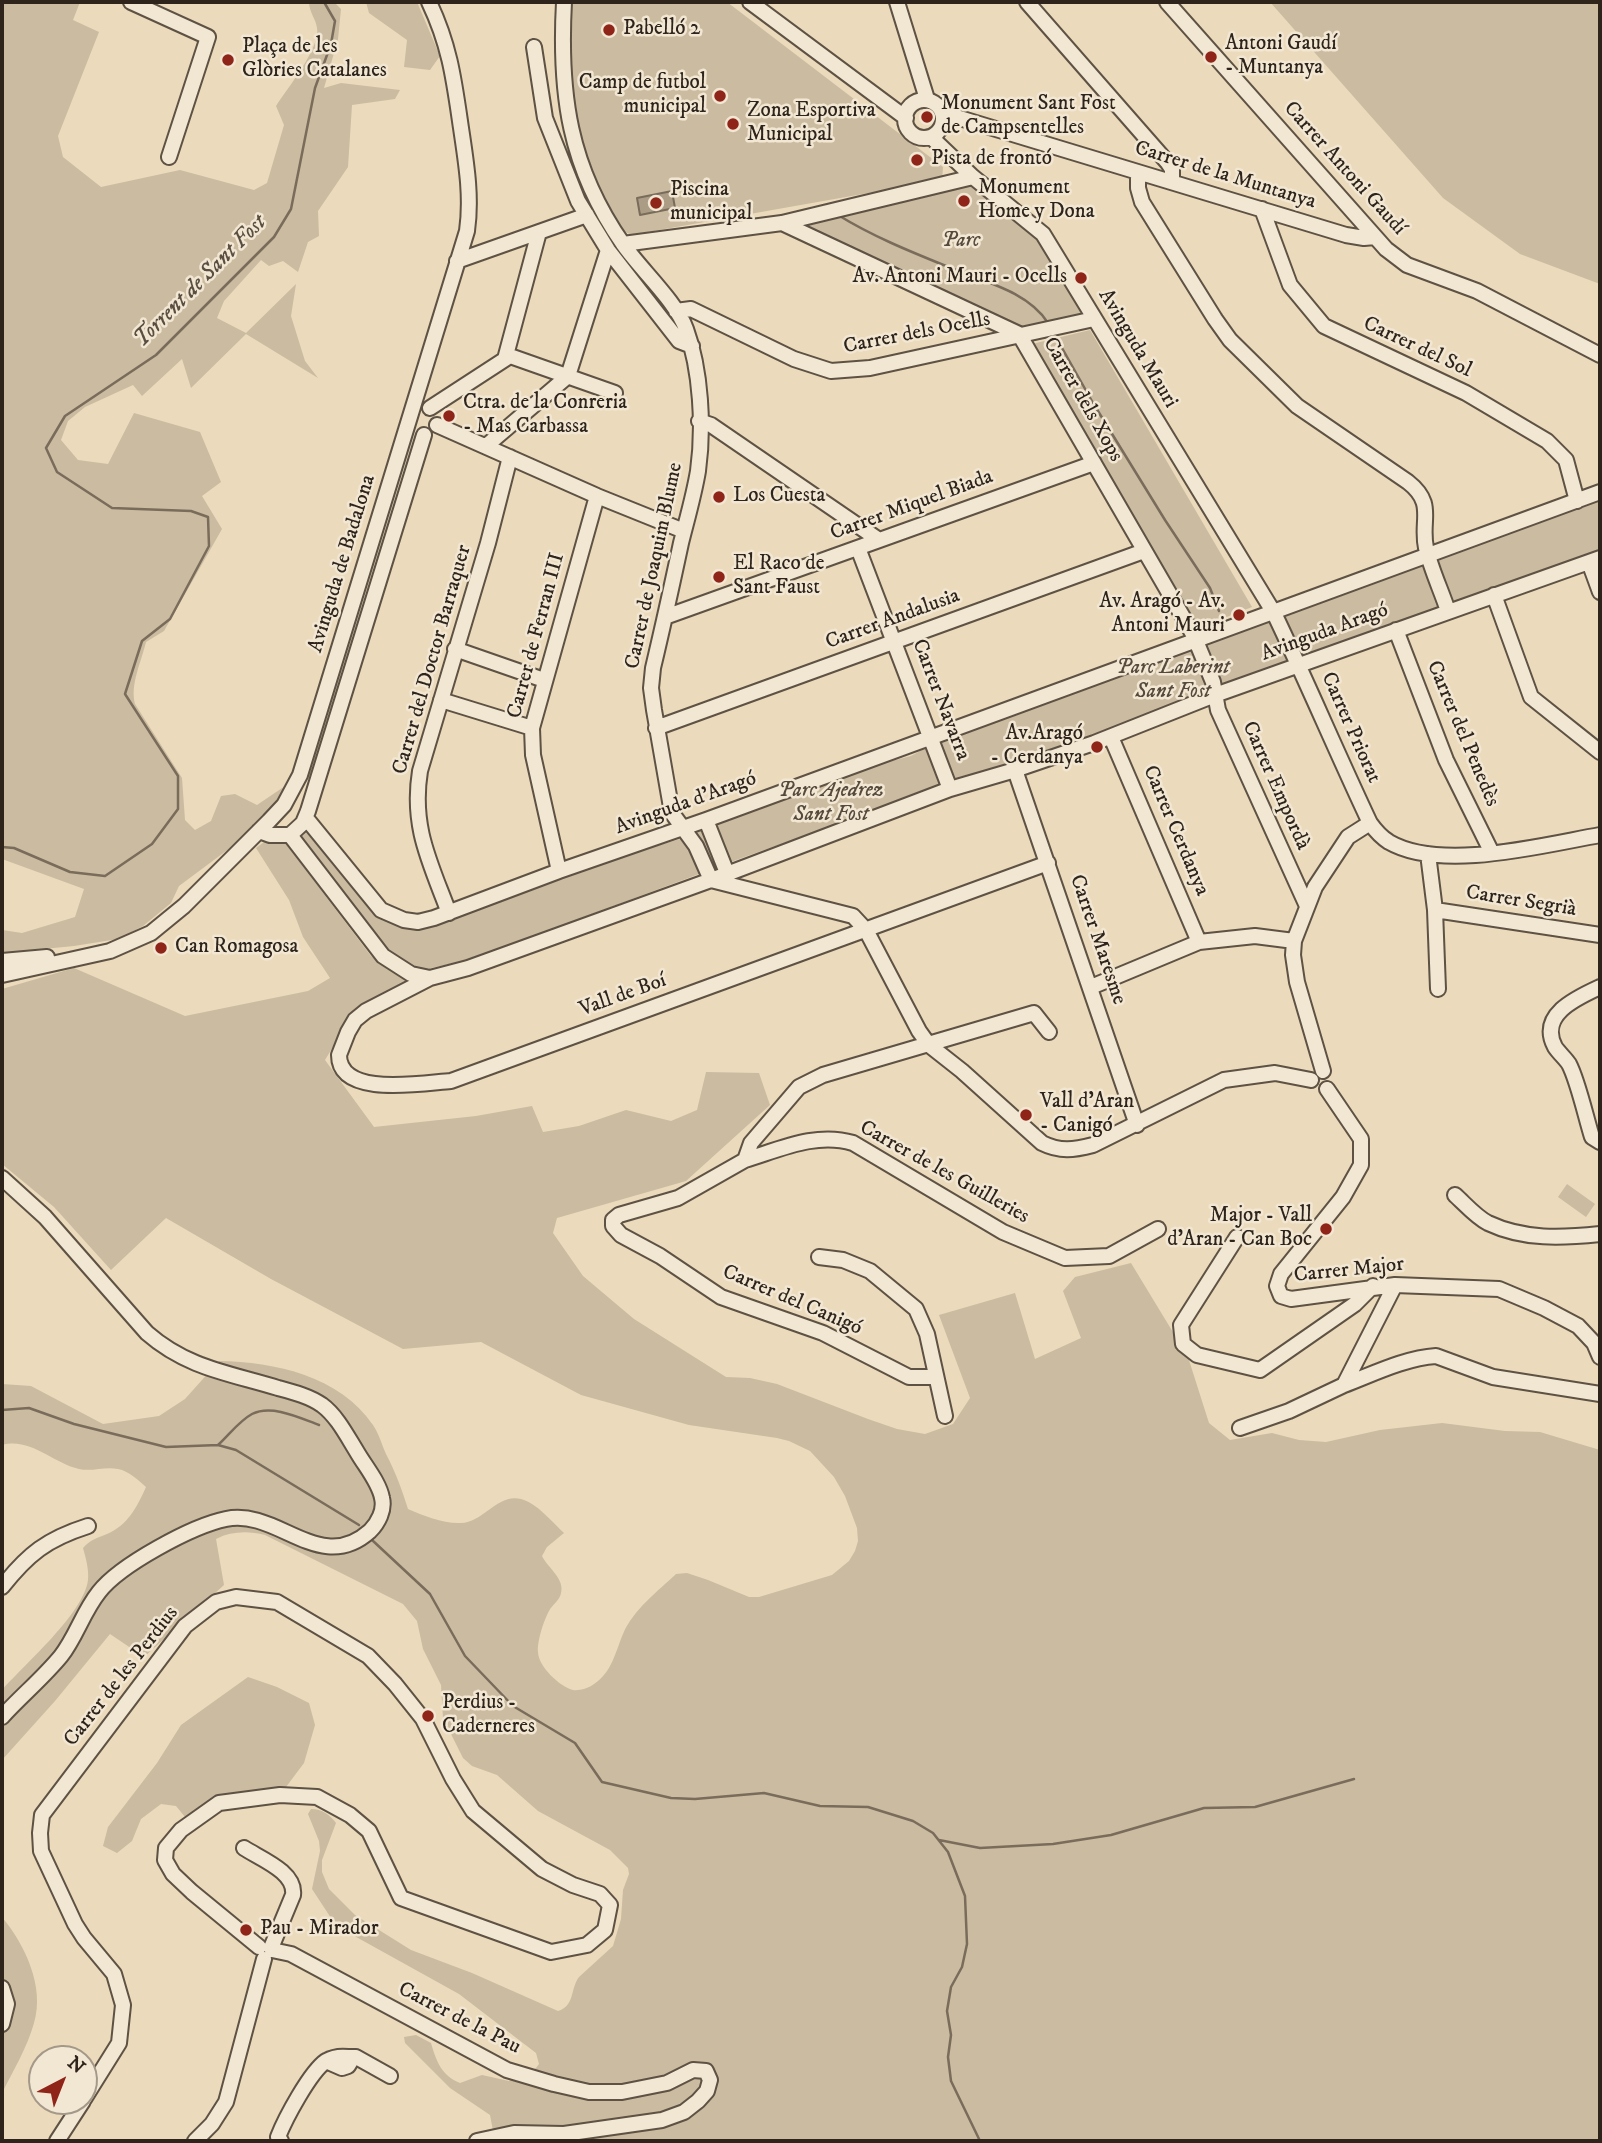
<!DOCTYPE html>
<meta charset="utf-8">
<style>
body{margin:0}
#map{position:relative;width:1602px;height:2143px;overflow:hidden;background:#ebdabb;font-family:"IM FELL DW Pica",serif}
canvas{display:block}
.frame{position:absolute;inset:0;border:4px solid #2e241b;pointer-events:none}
.north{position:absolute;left:28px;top:2045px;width:70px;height:70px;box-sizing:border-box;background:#f2e7d3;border:2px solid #a49989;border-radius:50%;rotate:42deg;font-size:19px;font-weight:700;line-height:28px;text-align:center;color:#2e241b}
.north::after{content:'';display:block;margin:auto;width:24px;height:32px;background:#8f2418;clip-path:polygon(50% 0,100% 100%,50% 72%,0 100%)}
</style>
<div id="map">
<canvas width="1602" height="2143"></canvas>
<div class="frame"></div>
<div class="north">N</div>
</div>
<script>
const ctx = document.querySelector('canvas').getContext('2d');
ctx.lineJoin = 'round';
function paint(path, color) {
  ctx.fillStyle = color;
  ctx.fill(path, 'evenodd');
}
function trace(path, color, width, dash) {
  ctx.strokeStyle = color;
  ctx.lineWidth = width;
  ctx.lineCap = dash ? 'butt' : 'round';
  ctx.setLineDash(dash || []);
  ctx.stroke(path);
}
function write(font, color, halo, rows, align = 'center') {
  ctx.font = font + ' "IM FELL DW Pica",serif';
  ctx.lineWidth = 5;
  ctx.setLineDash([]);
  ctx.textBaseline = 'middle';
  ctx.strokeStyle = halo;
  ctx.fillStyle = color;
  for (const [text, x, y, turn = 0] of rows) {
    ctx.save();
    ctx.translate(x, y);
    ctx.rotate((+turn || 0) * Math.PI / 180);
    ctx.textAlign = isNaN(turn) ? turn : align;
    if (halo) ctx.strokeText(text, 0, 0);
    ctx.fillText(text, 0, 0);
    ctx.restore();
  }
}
paint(new Path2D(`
 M2,2H80L73,20L99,32L58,136L63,157L101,187L180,170L254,190L267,183L284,125L276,106C287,89 321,47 317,28C316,19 309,12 309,2H334L341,9L338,39L324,88L341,83L400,90L395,99L352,105L348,167L318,211L319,236L308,242L298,272L283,261L269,266L261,260L224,301L217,318L246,333L296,284L291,316L305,361L318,378L246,334L191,388L182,359L142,396L133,385L85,407L68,421L61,440L78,460L108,464L134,413L200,432L221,482L202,496L222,529L164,631L146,642C141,663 130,684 135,704L182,778L185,820L195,830L211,821L221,796L235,794L257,805L291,782L264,816L230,848L179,886L171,903L143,926L118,939L74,946L2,953V930L22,933L75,917L84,889L2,859Z
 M366,2H417L440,56L430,70L404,67L407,40L369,13Z
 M571,2H727L943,167L942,180L631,235L624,231C612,211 598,190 589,169C573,127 566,47 571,2Z
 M1270,2H1600V284L1520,254L1443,198Z
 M973,177L1043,234L1094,319L1019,334L782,223Z
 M1090,330L1252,607L1196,629L1032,344Z
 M1600,498V551L1241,682L747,856L472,959L422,970L400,963L384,951L299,838L306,830L343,877L385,920L416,927L560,876L683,838L857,770L911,756L940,740Z
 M264,842L286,844L371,956L409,982L355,1010L325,1060L374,1127L476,1116L532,1106L543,1132L579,1126L626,1110L671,1121L697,1110L706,1072L759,1073L770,1105L686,1181L557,1218L553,1233L583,1276L634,1319L726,1377L750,1378L777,1384L868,1419L897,1429L925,1434L953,1424L970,1398L939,1315L1015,1293L1035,1359L1081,1338L1063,1291L1075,1277L1131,1263L1188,1357L1209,1423L1230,1440L1272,1433L1299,1440L1326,1442L1380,1430L1442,1423L1505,1431L1540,1432L1600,1450V2141H495L490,2115L450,2088L405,2043L404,2037L416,2035L431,2043C436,2061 442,2076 460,2083L482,2075L509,2081L536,2068L539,2064L536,2053L459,1994L349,1933L331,1918L312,1889L320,1851L319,1841L308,1814L311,1809C322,1809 330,1815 336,1823L322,1860V1872L329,1889L355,1915L411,1950L472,1973L558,2011C575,2006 570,1989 579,1977L613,1946L621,1919L623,1890L629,1874L628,1868L610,1850L538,1811L497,1775L472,1766L463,1758L443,1718L441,1685L423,1649L417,1621L403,1604L265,1535C248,1531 232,1531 216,1539L224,1585L144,1657L110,1634L55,1701L2,1760V1690C25,1664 84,1613 88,1580C89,1569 86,1559 83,1548C90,1540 97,1538 107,1534C128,1525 137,1507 146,1487C138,1480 129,1471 118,1469C105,1466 92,1472 79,1469C53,1463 30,1437 2,1445V1384L31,1386L103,1424L159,1416L185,1399L219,1361C275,1362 340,1376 373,1425C379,1434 382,1445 386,1454C396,1473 402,1490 408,1509C424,1516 444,1524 461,1523C484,1522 498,1493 521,1499C537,1503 552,1522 564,1533L547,1547L542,1556C548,1568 565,1579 561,1593C560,1600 552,1605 549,1611C544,1620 537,1641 538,1652C538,1666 560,1687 573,1690C579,1691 589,1688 594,1684C612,1672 615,1653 623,1634C633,1610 658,1591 676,1574L687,1573L708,1580L749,1597H759L832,1575L849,1561L855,1551L858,1541L857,1528L845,1496L834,1477L810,1451L789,1441L777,1438L689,1425L581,1395L481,1342L403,1349L271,1279L166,1218L111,1270L54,1207L2,1164V989L74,968L185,1016L308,991L330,978L303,937L289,900L256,848Z
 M1567,1184L1595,1204L1586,1217L1558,1197Z
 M248,1677L277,1687L309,1703L315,1725L304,1763L280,1795L217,1804L190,1823L176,1806L161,1804L141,1819L132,1841L117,1853L103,1846L108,1827L157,1763L181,1725Z
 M2,1917C25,1945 45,1987 34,2023C27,2048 13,2071 2,2093Z`), '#cbbba0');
const water = new Path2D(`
 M672,191L675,208L640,215L637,198Z`);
paint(water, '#ab9c85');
trace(water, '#796c5b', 2);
trace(new Path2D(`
 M838,215C872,236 909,251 946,266C980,281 1027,290 1048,323
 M1053,332L1093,403L1165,520L1210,588L1219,611
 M2,847L14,848L70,872L105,876L152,844L178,809V776L125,694L142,641L170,619L209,546L208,517L191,511L112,508L57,472L46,448L65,416L156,355L274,237L291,209L315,88L331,44L335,21L324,2
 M2,1410L29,1408L74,1424L166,1447L218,1445L236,1450L359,1525
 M218,1445C229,1435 239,1421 252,1414C272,1404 300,1418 319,1425
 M372,1540L430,1594L465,1656L513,1706L575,1743L602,1782L671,1798L695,1799L764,1793L820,1806L868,1807L913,1821L933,1833L948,1852L965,1896L967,1944L962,1967L951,1987L947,2011L951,2035L948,2057L951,2081L980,2141
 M939,1840L980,1848L1053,1844L1111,1835L1204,1808L1255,1807L1354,1779`), '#796c5b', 2.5);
const minor = new Path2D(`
 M131,2L208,37L169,157
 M564,2C559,94 569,167 623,244C640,269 676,301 686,329C701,370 704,427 698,471C694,495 687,519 681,543C672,585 663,626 653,668L651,688L654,710L672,813L696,846L711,880
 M750,2L906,118
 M897,2L927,99
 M1027,2L1168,163L1172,169V182
 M1167,2L1386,249L1407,265L1477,291L1600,355
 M534,47L545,118L578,201L608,250L679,341L692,346
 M905 119a19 19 0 1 1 38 0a19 19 0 1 1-38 0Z
 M943,113L1346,235L1364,238L1375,237
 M931,137L973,177L1043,234L1274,613C1307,682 1337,753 1370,823C1375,830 1381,837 1389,842C1441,872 1543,845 1600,835
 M1138,172V188L1142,202L1215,319L1230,340L1297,406L1408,482C1436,504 1420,520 1426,548C1431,569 1441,590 1448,611
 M1262,209L1290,285L1324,326L1466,393L1547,441L1566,460L1577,501
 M782,223L1019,334L1194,636L1213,682L1218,710L1307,906
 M623,244L782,223L973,177
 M457,261L587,215
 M676,311L691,309L794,359L831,371L870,368L1094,319
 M505,359L539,232
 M430,408L510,356L615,393
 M699,421L711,425L879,540
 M437,425L597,496L684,531
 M486,446L568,376L608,250
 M858,548L950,789
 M1589,562L1600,592
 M1494,595L1531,697L1600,752
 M665,617L1094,463
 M1396,630L1446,760L1492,853
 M455,649L544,680
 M441,700L532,728
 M656,728L1144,551
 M1111,737L1199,942
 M1015,770L1137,1125
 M306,818L381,910L404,920L418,922L434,918L559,871L706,820L1600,492
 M706,820L727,873
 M259,831L270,835H290L383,956L411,974L430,978L468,968L711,880L950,789L1015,770L1094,743L1215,695L1600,558
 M290,835L303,823L308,811L424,435
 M1428,854L1435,910L1438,989
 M559,871L533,755L532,728L597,496
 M711,880L853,916L866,930L919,1031L929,1045L962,1071L1042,1143C1060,1152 1074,1150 1093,1145L1224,1080L1275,1073L1311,1080
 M1435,910L1600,935
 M449,913C430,862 411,827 420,771L488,543L510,457
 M2,961L47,957
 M2,975L110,951L151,933L184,906L269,821L284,805L300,775L467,231C472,196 466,162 461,128C454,80 450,46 429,2
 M430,978L366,1011L355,1020L348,1032L339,1055C339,1098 422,1083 451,1081L1048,863
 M1091,987L1199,942L1255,936L1294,941
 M1600,987C1576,998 1538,1015 1555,1047C1559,1053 1565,1058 1569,1064C1578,1081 1586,1118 1592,1137L1600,1142
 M1323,1071L1297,982L1293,955L1294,941L1315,887L1348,837L1370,823
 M1327,1089L1361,1139V1165L1343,1197L1281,1274L1277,1286L1281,1296L1291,1299L1395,1285L1499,1289L1544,1308L1578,1326L1594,1343L1600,1357
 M745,1160C781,1149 816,1132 853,1143L1003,1232L1065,1258L1109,1256L1158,1229
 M2,1178L45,1217L147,1333C187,1368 229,1373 278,1388C293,1392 309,1396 322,1405C337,1416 347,1436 357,1452C365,1466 379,1482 382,1498C385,1510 378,1523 370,1531C320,1576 278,1508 226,1519C192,1526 120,1565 99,1592C83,1612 76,1637 61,1656C43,1678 21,1696 2,1717
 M1455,1195C1465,1204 1476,1217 1488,1223C1524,1240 1562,1238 1600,1234
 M1237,1237L1181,1325L1183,1344L1197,1355L1260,1370L1355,1304L1373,1286
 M819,1257L843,1260L870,1271L916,1309L927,1334L945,1416
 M936,1377H909L823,1333L721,1297L660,1256L621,1235L613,1226V1220L619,1215L678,1198L745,1160L751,1143L799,1087L823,1075L1034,1013L1049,1032
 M1344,1385C1373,1374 1405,1358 1436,1356L1493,1377L1600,1394
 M1240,1428L1289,1411L1344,1385L1395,1285
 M2,1587C28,1554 47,1539 88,1526
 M244,1848C261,1859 296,1872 293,1895L271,1948
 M272,1950L291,1954L507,2070L554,2084L589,2092H622L667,2083L693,2070L706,2071L710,2080L707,2091L698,2101L684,2112L662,2120L564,2134L514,2133L477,2141
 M2,1988L7,2004L2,2024
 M348,2057H356L390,2076
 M84,2099L119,2043L123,2005L114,1974L84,1938L75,1924L41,1851L40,1833L42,1815L185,1626L216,1602L236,1597L277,1602L368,1656L395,1684L423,1719L453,1779L473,1811L542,1869L573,1885L600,1894L610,1905L605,1930L587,1945L551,1952L401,1898L369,1831L350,1815L317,1797L280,1795L219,1803L181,1830L166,1848L165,1860L173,1874L192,1892L259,1947
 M57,2141L83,2101
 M195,2141L212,2124L226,2102L264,1959
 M281,2141L278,2137C285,2119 310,2072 326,2061C333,2057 340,2056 348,2057L351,2061L348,2066L342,2068L326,2061`);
trace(minor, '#5d5243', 18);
trace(minor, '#f2e7d3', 14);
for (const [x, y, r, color] of [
 [609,30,7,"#8f2418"],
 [1211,57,7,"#8f2418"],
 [228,60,7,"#8f2418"],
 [720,96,7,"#8f2418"],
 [927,117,7,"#8f2418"],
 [733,124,7,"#8f2418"],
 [917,160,7,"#8f2418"],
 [964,201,7,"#8f2418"],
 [656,203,7,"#8f2418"],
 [1081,278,7,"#8f2418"],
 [449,416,7,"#8f2418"],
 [719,497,7,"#8f2418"],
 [719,577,7,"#8f2418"],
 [1239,615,7,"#8f2418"],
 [1097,747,7,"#8f2418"],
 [161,948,7,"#8f2418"],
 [1026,1115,7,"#8f2418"],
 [1326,1229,7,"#8f2418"],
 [428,1716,7,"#8f2418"],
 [246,1930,7,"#8f2418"]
]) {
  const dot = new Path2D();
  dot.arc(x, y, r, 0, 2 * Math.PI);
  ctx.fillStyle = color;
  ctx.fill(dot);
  trace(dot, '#f2e7d3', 2.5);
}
write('21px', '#2e241b', '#f2e7d3', [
 ["Pabelló 2",623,30],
 ["Antoni Gaudí",1225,45],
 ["- Muntanya",1225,69],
 ["Plaça de les",242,48],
 ["Glòries Catalanes",242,72],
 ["Camp de futbol",706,84,"right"],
 ["municipal",706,108,"right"],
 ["Monument Sant Fost",941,105],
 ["de Campsentelles",941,129],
 ["Zona Esportiva",747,112],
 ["Municipal",747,136],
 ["Pista de frontó",931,160],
 ["Monument",978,189],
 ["Home y Dona",978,213],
 ["Piscina",670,191],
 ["municipal",670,215],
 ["Av. Antoni Mauri - Ocells",1067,278,"right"],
 ["Ctra. de la Conreria",463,404],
 ["- Mas Carbassa",463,428],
 ["Los Cuesta",733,497],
 ["El Raco de",733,565],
 ["Sant Faust",733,589],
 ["Av. Aragó - Av.",1225,603,"right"],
 ["Antoni Mauri",1225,627,"right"],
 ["Av.Aragó",1083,735,"right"],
 ["- Cerdanya",1083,759,"right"],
 ["Can Romagosa",175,948],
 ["Vall d'Aran",1040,1103],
 ["- Canigó",1040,1127],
 ["Major - Vall",1312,1217,"right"],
 ["d'Aran - Can Boc",1312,1241,"right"],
 ["Perdius -",442,1704],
 ["Caderneres",442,1728],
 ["Pau - Mirador",260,1930]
], 'left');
write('21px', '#2e241b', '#f2e7d3', [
 ["Carrer Antoni Gaudí",1344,169,48],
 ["Carrer de la Muntanya",1225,176,17],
 ["Carrer dels Ocells",917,334,-11],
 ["Carrer del Sol",1417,348,25],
 ["Avinguda Mauri",1137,349,59],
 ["Carrer dels Xops",1082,400,60],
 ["Carrer Miquel Biada",912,506,-20],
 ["Avinguda de Badalona",343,564,-73],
 ["Carrer de Joaquim Blume",655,566,-78],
 ["Carrer Andalusia",893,620,-20],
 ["Avinguda Aragó",1325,633,-20],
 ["Carrer de Ferran III",537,636,-75],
 ["Carrer del Doctor Barraquer",433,660,-74],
 ["Carrer Navarra",940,700,69],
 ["Carrer Priorat",1350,728,66],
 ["Carrer del Penedès",1462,734,67],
 ["Carrer Empordà",1275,786,66],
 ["Avinguda d'Aragó",686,804,-20],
 ["Carrer Cerdanya",1175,831,67],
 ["Carrer Segrià",1521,902,9],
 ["Carrer Maresme",1097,940,71],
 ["Vall de Boí",623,996,-20],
 ["Carrer de les Guilleries",944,1173,29],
 ["Carrer Major",1349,1271,-6],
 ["Carrer del Canigó",792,1301,23],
 ["Carrer de les Perdius",122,1677,-52],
 ["Carrer de la Pau",459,2019,27]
]);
write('italic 21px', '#554a3c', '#f2e7d3', [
 ["Parc",961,242],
 ["Parc Laberint",1173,669],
 ["Sant Fost",1173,693],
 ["Parc Ajedrez",831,792],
 ["Sant Fost",831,816]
]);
write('italic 23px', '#5a4e40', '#f2e7d3', [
 ["Torrent de Sant Fost",201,282,-45]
]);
</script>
